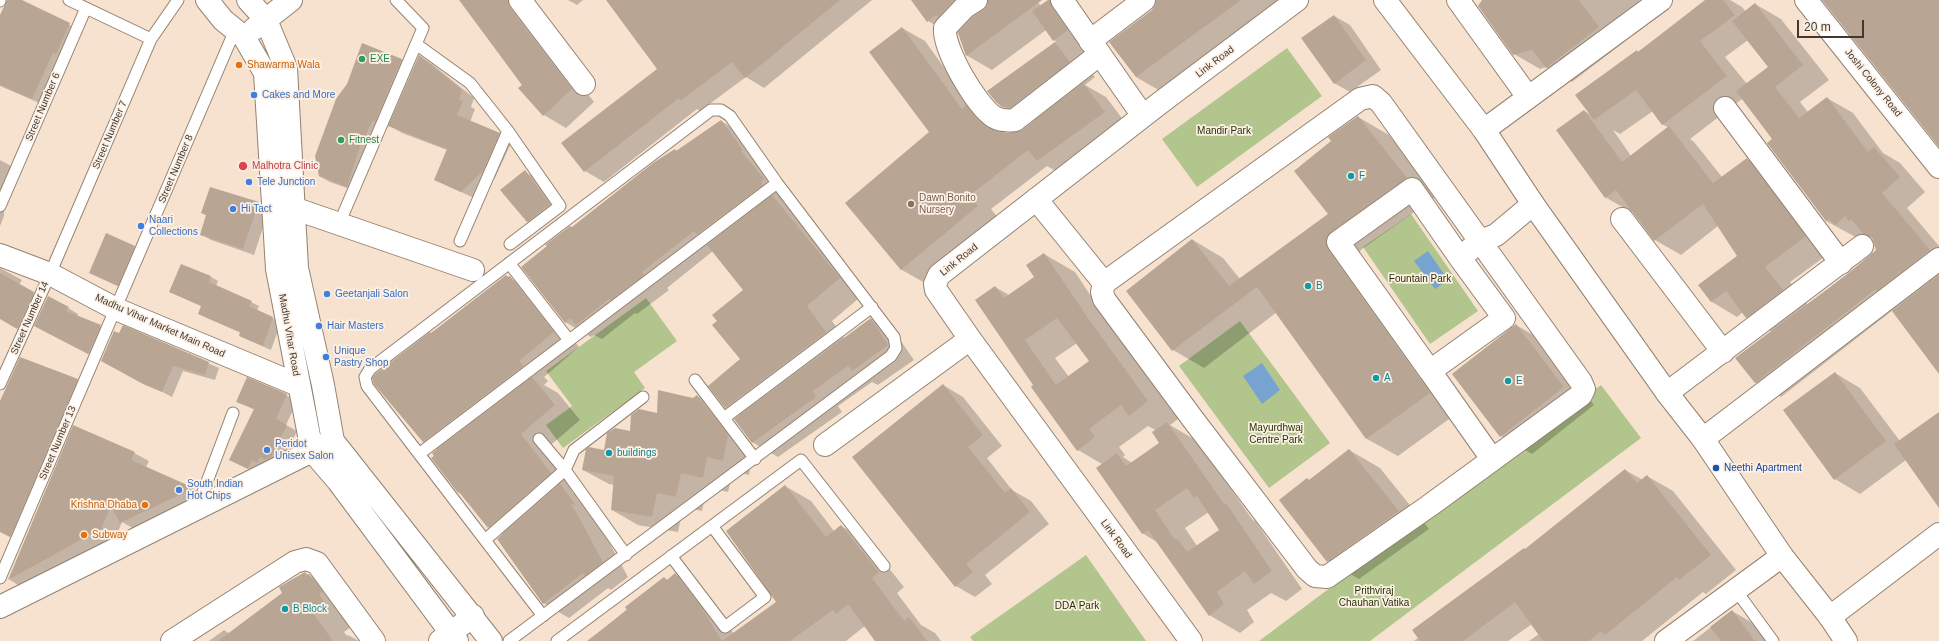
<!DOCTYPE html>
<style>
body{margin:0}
#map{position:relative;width:1939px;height:641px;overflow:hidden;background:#f6e2cf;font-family:Arial,sans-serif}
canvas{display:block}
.scale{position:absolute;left:1797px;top:20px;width:67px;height:18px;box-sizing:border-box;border:2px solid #413931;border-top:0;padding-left:5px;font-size:12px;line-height:14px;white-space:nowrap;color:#413931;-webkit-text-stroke:3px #fdf1e6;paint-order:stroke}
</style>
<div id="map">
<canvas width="1939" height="641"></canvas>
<div class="scale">20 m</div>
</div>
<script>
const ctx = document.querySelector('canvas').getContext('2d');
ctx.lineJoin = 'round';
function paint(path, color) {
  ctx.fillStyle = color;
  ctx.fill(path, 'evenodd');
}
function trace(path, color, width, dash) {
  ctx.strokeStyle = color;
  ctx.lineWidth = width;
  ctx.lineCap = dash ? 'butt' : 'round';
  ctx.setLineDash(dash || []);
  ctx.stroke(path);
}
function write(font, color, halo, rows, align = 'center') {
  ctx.font = font + ' Arial,sans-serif';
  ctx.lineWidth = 3.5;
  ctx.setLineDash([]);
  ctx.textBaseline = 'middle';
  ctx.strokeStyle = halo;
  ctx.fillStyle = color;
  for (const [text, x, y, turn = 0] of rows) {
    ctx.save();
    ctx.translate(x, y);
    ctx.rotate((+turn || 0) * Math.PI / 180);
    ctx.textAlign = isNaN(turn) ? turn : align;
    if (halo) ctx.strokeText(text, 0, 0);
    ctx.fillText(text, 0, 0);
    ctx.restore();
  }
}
paint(new Path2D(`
 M1287,48L1322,96L1197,187L1162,139Z
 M1411,214L1478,311L1430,344L1363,247Z
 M646,298L677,341L634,372L645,388L563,448L546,425L572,406L546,371Z
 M1240,321L1330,443L1269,488L1179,366Z
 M1601,385L1641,438L1370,641H1259Z
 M1086,555L1146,641H973L970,637Z`), '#b2c58d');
paint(new Path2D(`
 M1428,251L1448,280L1435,289L1414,261Z
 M1262,363L1280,390L1262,404L1243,376Z`), '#77a3d1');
paint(new Path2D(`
 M8,0H19L82,31L44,105L0,86V18Z
 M460,0H527L533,22L594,102L566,128L544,115Z
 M568,0H583L577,5Z
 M607,0H872L764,88L746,77L700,111L697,109L604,182L585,171L658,69Z
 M912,0H1036L1041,6L1051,0L1076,14L1093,45L1078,56L1095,77L1085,85L1106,97L1127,125L1061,174L1047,166L991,209L1000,220L925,283L902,270L846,203L930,132L902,28L925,41L977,113L989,120L999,132L1007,134L1023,131L1034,122L1029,121L1002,106L988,91L1056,42L1046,30L992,70L966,55L959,32L954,36L928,21Z
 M1157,0H1286L1162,92L1136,77L1152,11L1156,6Z
 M1483,0H1639L1640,1L1611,24L1624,42L1572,82L1546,67L1540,69L1514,54Z
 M1707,0H1730L1742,7L1746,12L1755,4L1781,19L1829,80L1800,102L1808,112L1827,98L1853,113L1883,153L1900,163L1925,192L1907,208L1939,246V373L1893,310L1781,397L1755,382L1772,332L1747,317L1743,312L1737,317L1712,302L1699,285L1738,256L1718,226L1681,255L1655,240L1633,211L1631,212L1605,197L1584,111L1592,115L1638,52ZM1748,40L1769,67L1747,84L1725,57ZM1742,99L1773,139L1826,221L1861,240L1867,235L1873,238L1877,250L1808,305L1790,282L1831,252L1773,174L1747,159L1722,177L1694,142L1690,139ZM1653,111L1663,125L1668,127L1631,156L1613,130L1620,134Z
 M1334,16L1350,25L1381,70L1350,92L1334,83Z
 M363,45L402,60L412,66L358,192L330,182L319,176L316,156L337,100L348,84Z
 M420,56L432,64L474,98L471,107L475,109L470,122L512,141L495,178L474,198L435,180L447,150L402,133L390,126Z
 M1358,117L1389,135L1437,196L1362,249L1357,255L1460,411L1398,456L1367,439L1277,312L1204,368L1173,350L1193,240L1223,258L1240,279L1329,215L1333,141Z
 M721,121L747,136L788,200L784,203L798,211L865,293L832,321L845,339L871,320L896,334L914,360L878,385L872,382L838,406L842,412L778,457L752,442L740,416L726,408L709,386L741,359L718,322L744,290L713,251L667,288L669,290L637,314L635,313L602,339L594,335L591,337L565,322L572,228L675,150L677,151Z
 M0,160L15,168L4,210V216L0,226Z
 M525,172L536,178L560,211L538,228L528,222L502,190Z
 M210,188L259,203L269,209L254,255L211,240L201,234L207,216L202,213Z
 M134,247L145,253L128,291L90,273Z
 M1044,254L1075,272L1118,337L1178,419L1170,425L1197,441L1252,519L1256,522L1302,589L1286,601L1271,593L1247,610L1254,622L1240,633L1209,615L1157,542L1142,533L1102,464L1078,450L1034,386L995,287L1009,295L1036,277ZM1077,343L1090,362L1069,377L1055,358ZM1148,426L1157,431L1161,443L1132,463L1123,457L1125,455L1119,447ZM1209,512L1221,530L1197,546L1185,528Z
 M0,268L22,280L19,285L44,299L28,334L0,318Z
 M506,276L536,292L579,347L544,377L548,381L544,385L558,393L580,420L546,449L576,488L572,492L586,500L628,577L611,590L608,588L569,618L543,603L498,539L503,535L489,527L463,495L459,493L432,458L438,450L423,442L432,334Z
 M211,277L218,281L216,286L251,302L259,306L257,311L281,322L271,350L248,340L240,335L241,333L207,318L199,314L202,306L170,292Z
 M68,308L78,314L77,317L111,332L99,359L46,332Z
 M1516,325L1547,343L1594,405L1532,454L1501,436Z
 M123,327L219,368L215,380L183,371L172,397L112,366Z
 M1835,373L1860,388L1900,441L1939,413V499L1906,460L1860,494L1835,479Z
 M77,380L88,386L21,542L0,531V406Z
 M943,385L963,397L1002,446L987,458L1012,490L1031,501L1049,524L985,575L992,584L975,597L956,586Z
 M286,395L297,401L286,425L297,431L282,463L259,474L241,465L255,410L237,401Z
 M697,396L723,411L753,451L749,475L733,471L728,492L707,487L702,511L683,507L678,532L638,525L612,510L614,485L609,484L583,470L605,451L657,414L693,399Z
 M1349,450L1380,468L1429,529L1359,579L1328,561L1308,479L1310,480Z
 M134,453L149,461L146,467L207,496L136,530L122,522L114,542L23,588L10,580L25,545Z
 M1625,470L1643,480L1647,476L1673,491L1736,570L1706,594L1703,592L1642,641H1529L1539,634L1532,624L1508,641H1414Z
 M785,486L811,501L834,531L841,526L867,541L904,587L897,593L921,625L935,633L941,641H877L865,626L846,641H589L664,578L668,580L675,574L701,589L734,634L777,602Z
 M305,573L340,592L357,623L344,632L347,636L348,635L359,641H209L224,630L230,634L283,593Z
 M1732,611L1758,626L1769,641H1693Z`), '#0003');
paint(new Path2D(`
 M7,0H22L70,23L56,54L53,53L32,99L0,85V15Z
 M459,0H508L510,8L572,89L543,116L518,88L522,85Z
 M606,0H840L745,78L732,62L680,101L679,98L584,172L561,143L657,69Z
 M911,0H954L938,17L936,15L927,22Z
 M988,0H1042L966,56L958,33L973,17L983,10L987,6Z
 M1048,0H1050L1052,7L1068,30L1053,41L1032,11Z
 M1156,0H1241L1136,77L1109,42L1152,10L1155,5Z
 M1482,0H1579L1599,27L1546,68L1532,50L1513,55L1478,6Z
 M1705,0H1723L1735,15L1700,41L1727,76L1662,125L1636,90L1594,120L1575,95L1637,50L1638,52Z
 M1822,0H1939V147Z
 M1755,3L1803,65L1775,87L1799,118L1827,97L1868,152L1874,147L1900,177L1882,193L1930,250L1877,291L1876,289L1755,383L1735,358L1849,273L1876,250L1872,238L1863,234L1851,219L1849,221L1845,216L1835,225L1829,219L1826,221L1767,143L1772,139L1736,91L1768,67L1732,21Z
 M1334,15L1366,60L1334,84L1301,38Z
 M902,27L962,109L966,105L978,120L992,130L1007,133L1022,130L1083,83L1105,112L1037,161L1028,150L969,196L978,206L901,270L845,203L929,132L869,52Z
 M1055,42L1070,62L1010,108L1002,107L996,102L987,91Z
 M362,43L402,59L375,122L373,120L359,149L347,187L319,176L315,156L336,99L347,84Z
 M419,55L462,90L459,100L463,101L457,115L500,133L483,171L461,192L434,180L447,149L388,126Z
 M1584,110L1622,162L1669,126L1713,183L1747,158L1806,236L1765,267L1783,290L1746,318L1726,291L1711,302L1698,285L1737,256L1703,204L1654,241L1616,190L1605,198L1556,130Z
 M1358,116L1407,178L1331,232L1327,237L1326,244L1328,249L1430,393L1366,439L1257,287L1172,351L1126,291L1192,239L1229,286L1328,214L1294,171L1331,141L1328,137Z
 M721,120L743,150L741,151L764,179L761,182L763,185L697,234L694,231L642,272L644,275L611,300L609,299L576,325L570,318L565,323L521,267L547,246L545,245L570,226L572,227L653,163L675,149L676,151Z
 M525,170L550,204L527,222L500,190Z
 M210,187L259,202L243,249L200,235L206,215L201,213Z
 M772,195L840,278L807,306L826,332L725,408L708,386L740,359L712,325L717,321L712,315L743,290L707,245Z
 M106,233L135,246L118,286L89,273Z
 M1044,253L1088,318L1148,401L1129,416L1121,405L1089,429L1095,437L1077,451L1031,387L1033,385L975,300L995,286L1004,298L1034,277L1026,265ZM1057,318L1089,361L1056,385L1025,340Z
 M181,264L211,276L209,282L252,301L249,306L273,317L263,346L239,336L240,332L198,314L201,306L169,292Z
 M0,273L34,292L17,329L0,319Z
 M506,275L508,277L510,276L554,332L519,361L523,366L423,442L374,384L372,378L375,374L430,332L431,333Z
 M1939,275V374L1892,311Z
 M48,296L69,307L66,311L101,325L88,354L34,326Z
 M871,318L888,345L852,371L848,366L813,391L816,397L752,443L734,419Z
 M1516,324L1564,387L1500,437L1452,374Z
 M123,325L209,362L205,375L173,366L162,392L143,384L101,361L114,331L119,333Z
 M20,357L78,379L10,537L0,532V401Z
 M1835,372L1886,441L1834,480L1783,410Z
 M247,377L287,394L276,419L287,425L271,457L265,460L260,457L257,463L252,460L248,469L229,460L254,409L236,402Z
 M532,377L555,405L521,434L551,473L488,528L459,492L458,493L431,458L434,456L432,453Z
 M943,384L983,435L968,447L1005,493L1011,488L1030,512L966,564L973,572L955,587L852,457Z
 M658,390L693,398L697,395L728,435L723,461L707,457L703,478L681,473L676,497L657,493L652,517L611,510L614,476L582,470L586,449L589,447L604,450L607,433L615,428L630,431L631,415L639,409L657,413Z
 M1939,412V508L1894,444Z
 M1167,422L1224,504L1226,503L1272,571L1254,584L1245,571L1217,592L1224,604L1209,616L1148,530L1142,534L1096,468L1117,453L1126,466L1159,443L1152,432ZM1187,488L1194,498L1197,496L1219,530L1187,552L1178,539L1175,540L1155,510Z
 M73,425L135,452L131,460L194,488L120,523L111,506L99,534L95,532L8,580Z
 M1349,449L1399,511L1327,562L1279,500L1307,478L1309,480Z
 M1625,469L1637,483L1647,475L1711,555L1679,580L1677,577L1605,635L1601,631L1589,641H1543L1515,602L1463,641H1420L1412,630L1524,548L1525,549Z
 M560,484L576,505L570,504L575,510L603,562L585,576L583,573L543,604L497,539Z
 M785,485L826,537L841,525L879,572L872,578L904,621L909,617L927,641H875L848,604L836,614L833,610L790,641H722L776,602L726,531Z
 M305,572L307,575L309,574L323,592L319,594L326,605L314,614L333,641H218L282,593L279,587Z
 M675,573L701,607L722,641H587L627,610L625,607L664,577L667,580Z
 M1732,610L1755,641H1721L1710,627Z`), '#b8a593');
const service = new Path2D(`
 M69,0L151,39
 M0,1V0
 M416,44L470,83L508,131L560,206L510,244
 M0,206L86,8
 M339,224L423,28L396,0
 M460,241L508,131
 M509,263L569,340
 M695,380L755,459
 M0,384L50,274L151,39L178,0
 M724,418L872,307
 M539,439L565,470L626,555
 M419,454L777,183
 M197,508L233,413
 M485,540L565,470L574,450L643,397
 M671,556L725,627L765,597L712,526
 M0,578L235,30
 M1735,589L1773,641
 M509,641L891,356L896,348L894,337L777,183L730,116L721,110H711L370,369L365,377L367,386L543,616
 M557,641L801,460L884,566`);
const minor = new Path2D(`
 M520,0L584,84
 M976,0L965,7L945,28C943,49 976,105 994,117C1001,121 1007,121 1015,120L1100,54
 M1062,0L1143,116
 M1458,0L1528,97
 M1806,0L1939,167
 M1090,41L1144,0
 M1725,108L1841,263
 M1484,130L1661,0
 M1036,199L1104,283
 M293,208L473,270
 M1622,219L1723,352
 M0,255L50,274L116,309L298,385
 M1460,258L1504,318L1430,371L1338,242L1412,189L1460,258L1480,241L1381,103L1373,96L1360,99L1104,283L1102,292L1104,299L1192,418L1307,569L1315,576L1327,577L1429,506L1581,395L1584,389L1581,382L1480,241L1496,235L1533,204
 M1430,371L1492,459
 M1667,393L1862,246
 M1703,439L1939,259
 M825,445L970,339
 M0,607L330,442
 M1830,617L1939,534
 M172,641L295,562L306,559L317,563L374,641
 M440,641L473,616
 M1191,641L970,339L936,290L935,284L939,275L1160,103L1297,0
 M1666,641L1782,556`);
const tertiary = new Path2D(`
 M207,0L223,20L244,37L265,73L277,269L312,451L338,481L457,641
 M248,0L266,20L286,68L297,268L323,385L333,441L491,641
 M1385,0L1484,130L1533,204L1667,393L1703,439L1782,556L1830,617L1846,641
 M254,29L291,0`);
trace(service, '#948270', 13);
trace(minor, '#948270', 24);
trace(tertiary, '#948270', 24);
trace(service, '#fff', 11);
trace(minor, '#fff', 22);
trace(tertiary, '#fff', 22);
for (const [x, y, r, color] of [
 [362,59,4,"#2e9e5b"],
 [239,65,4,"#e8710a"],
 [254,95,4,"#3f7fe0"],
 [341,140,4,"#2e9e5b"],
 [243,166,5,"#e0444e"],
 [1351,176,4,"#0f9aa8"],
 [249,182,4,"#3f7fe0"],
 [911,204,4,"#8d6e63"],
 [233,209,4,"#3f7fe0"],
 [141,226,4,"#3f7fe0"],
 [1308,286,4,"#0f9aa8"],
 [327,294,4,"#3f7fe0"],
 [319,326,4,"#3f7fe0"],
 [326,357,4,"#3f7fe0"],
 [1376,378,4,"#0f9aa8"],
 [1508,381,4,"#0f9aa8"],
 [267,450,4,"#3f7fe0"],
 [609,453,4,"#0f9aa8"],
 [1716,468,4,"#1a4fb4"],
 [179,490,4,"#3f7fe0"],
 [145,505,4,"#e8710a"],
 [84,535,4,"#e8710a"],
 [285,609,4,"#0f9aa8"]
]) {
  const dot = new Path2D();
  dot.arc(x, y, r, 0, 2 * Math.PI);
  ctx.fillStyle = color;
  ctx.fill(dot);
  trace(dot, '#fdf1e6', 1.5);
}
write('10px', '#27864d', '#fdf1e6', [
 ["EXE",370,59],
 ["Fitnest",349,140]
], 'left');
write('10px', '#413931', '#fdf1e6', [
 ["Link Road",1215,62,-37],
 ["Joshi Colony Road",1873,83,51],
 ["Street Number 6",43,107,-67],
 ["Street Number 7",110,135,-67],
 ["Street Number 8",176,169,-67],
 ["Link Road",959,260,-39],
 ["Street Number 14",30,318,-66],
 ["Madhu Vihar Market Main Road",160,326,24],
 ["Madhu Vihar Road",289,335,80],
 ["Street Number 13",58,443,-67],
 ["Link Road",1116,539,54]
]);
write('10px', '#c56008', '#fdf1e6', [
 ["Shawarma Wala",247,65],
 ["Krishna Dhaba",137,505,"right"],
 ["Subway",92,535]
], 'left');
write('10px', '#366cbe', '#fdf1e6', [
 ["Cakes and More",262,95],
 ["Tele Junction",257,182],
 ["Hi Tact",241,209],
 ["Naari",149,220],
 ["Collections",149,232],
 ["Geetanjali Salon",335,294],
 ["Hair Masters",327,326],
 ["Unique",334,351],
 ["Pastry Shop",334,363],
 ["Peridot",275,444],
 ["Unisex Salon",275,456],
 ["South Indian",187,484],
 ["Hot Chips",187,496]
], 'left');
write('10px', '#253104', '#fdf1e6', [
 ["Mandir Park",1224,131],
 ["Fountain Park",1420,279],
 ["Mayurdhwaj",1276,428],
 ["Centre Park",1276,440],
 ["Prithviraj",1374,591],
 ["Chauhan Vatika",1374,603],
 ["DDA Park",1077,606]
]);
write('10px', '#be3a42', '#fdf1e6', [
 ["Malhotra Clinic",252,166]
], 'left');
write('10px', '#0d838f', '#fdf1e6', [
 ["F",1359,176],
 ["B",1316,286],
 ["A",1384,378],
 ["E",1516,381],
 ["buildings",617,453],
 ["B Block",293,609]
], 'left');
write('10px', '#785e54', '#fdf1e6', [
 ["Dawn Bonito",919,198],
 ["Nursery",919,210]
], 'left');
write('10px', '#164399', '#fdf1e6', [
 ["Neethi Apartment",1724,468]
], 'left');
</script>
